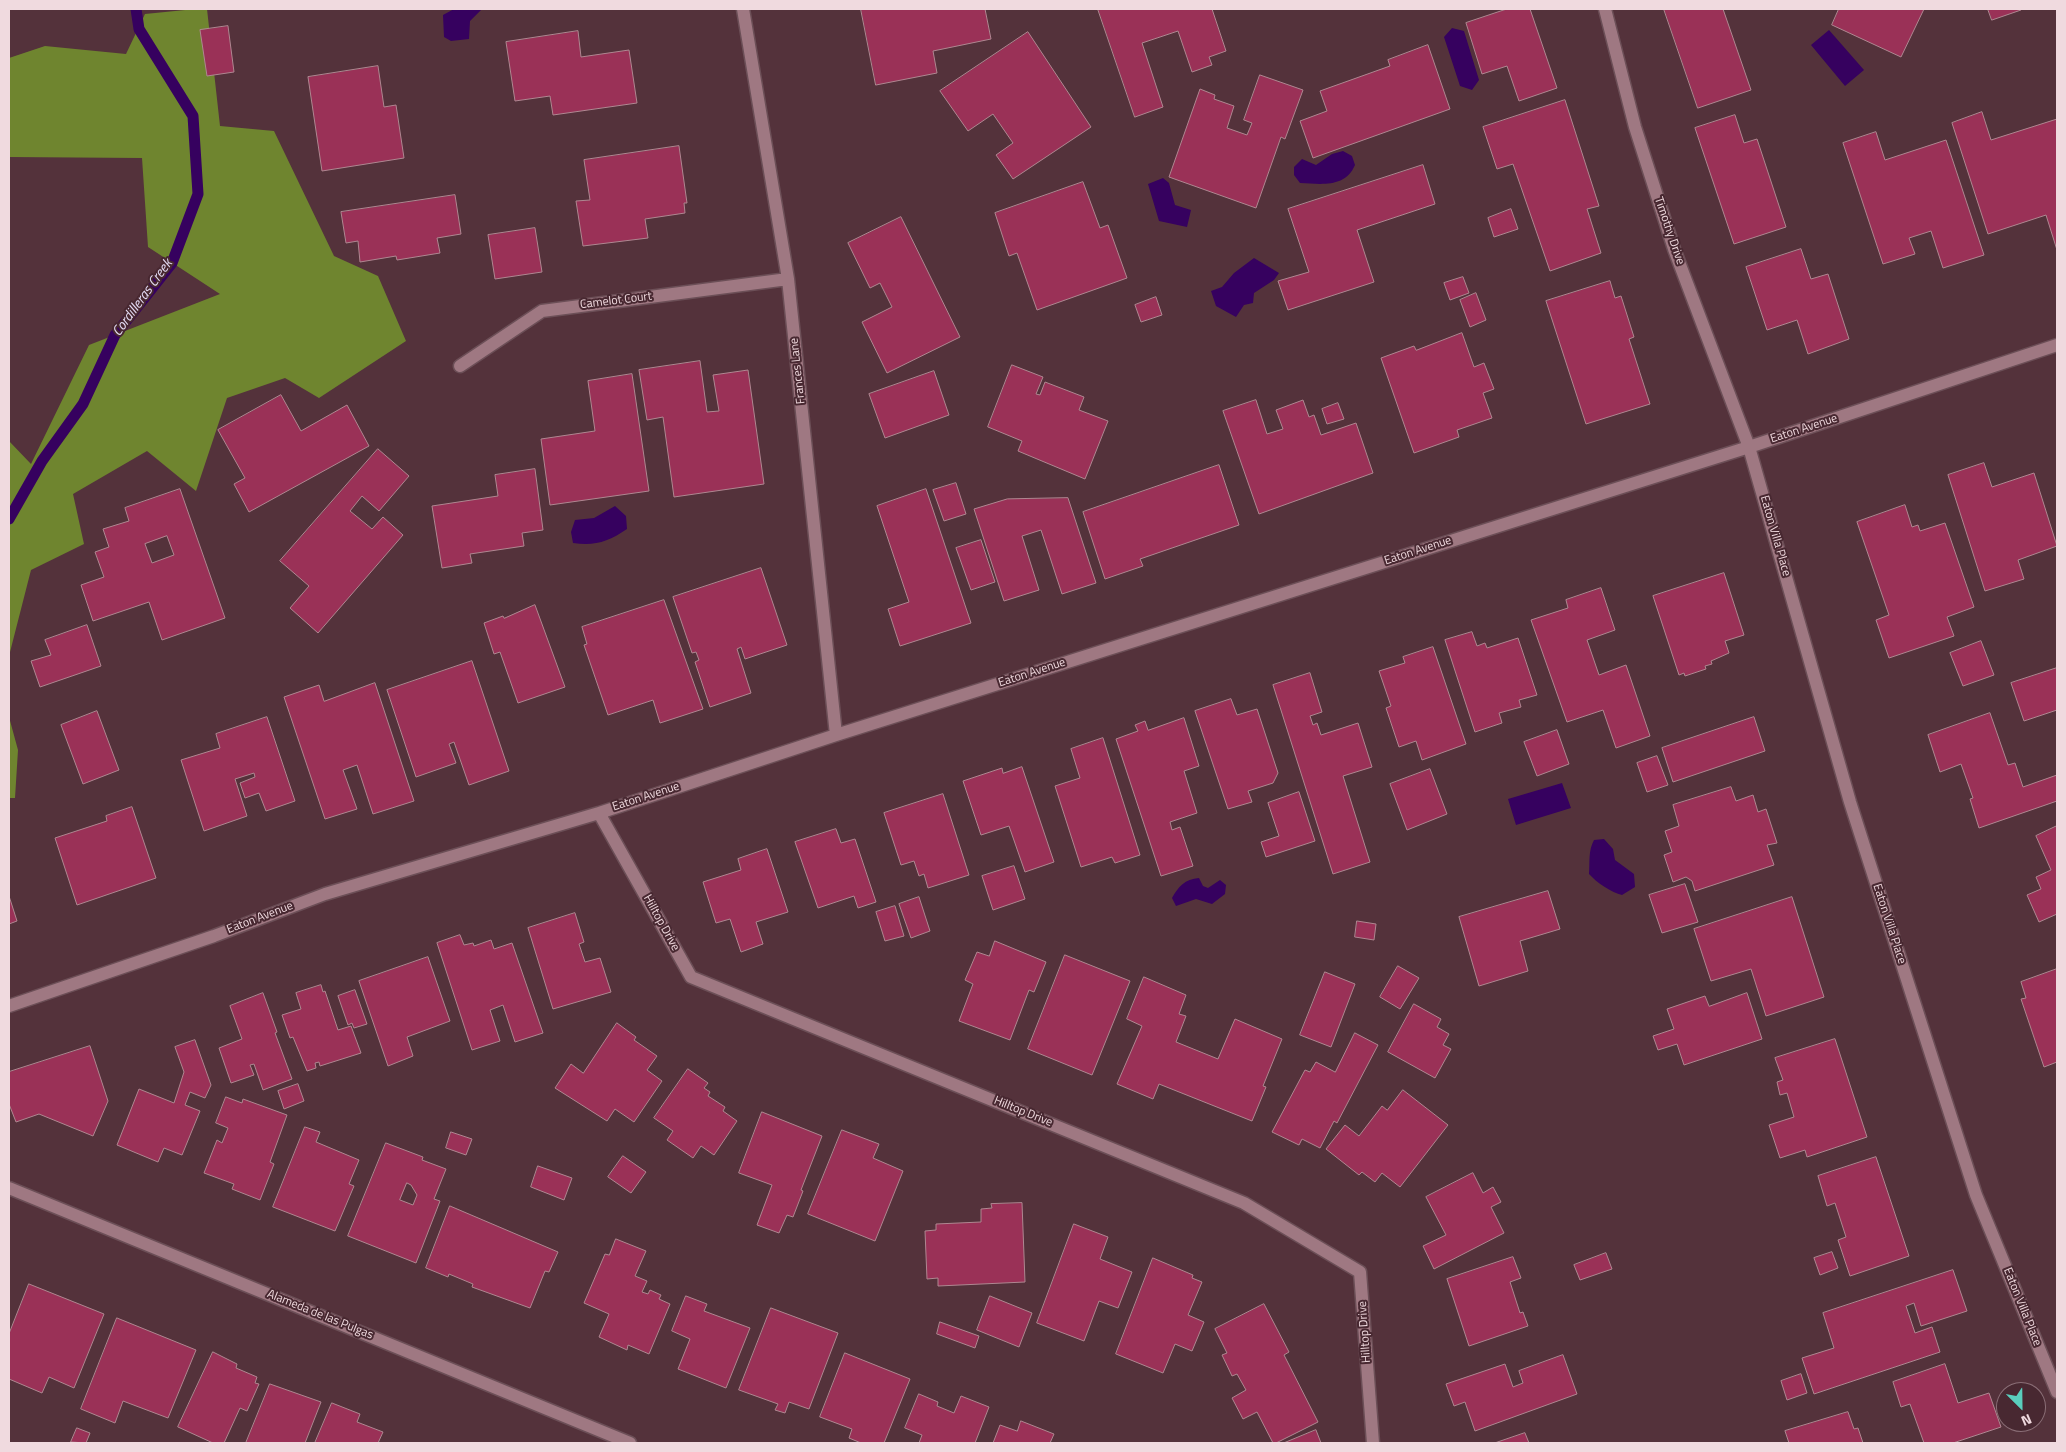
<!DOCTYPE html>
<style>
body{margin:0}
#map{position:relative;width:2066px;height:1452px;overflow:hidden;background:#54323b;font-family:"Titillium Web",sans-serif}
canvas{display:block}
.frame{position:absolute;inset:0;border:10px solid #f0dadf;pointer-events:none}
.north{position:absolute;left:1996px;top:1382px;width:50px;height:50px;box-sizing:border-box;background:#482831;border:1px solid #8b6f77;border-radius:50%;rotate:157deg;font-size:14px;font-weight:700;line-height:20px;text-align:center;color:#f0dadf}
.north::after{content:'';display:block;margin:auto;width:18px;height:22px;background:#5acebd;clip-path:polygon(50% 0,100% 100%,50% 72%,0 100%)}
</style>
<div id="map">
<canvas width="2066" height="1452"></canvas>
<div class="frame"></div>
<div class="north">N</div>
</div>
<script>
const ctx = document.querySelector('canvas').getContext('2d');
ctx.lineJoin = 'round';
function paint(path, color) {
  ctx.fillStyle = color;
  ctx.fill(path, 'evenodd');
}
function trace(path, color, width, dash) {
  ctx.strokeStyle = color;
  ctx.lineWidth = width;
  ctx.lineCap = dash ? 'butt' : 'round';
  ctx.setLineDash(dash || []);
  ctx.stroke(path);
}
function write(font, color, halo, rows, align = 'center') {
  ctx.font = font + ' "Titillium Web",sans-serif';
  ctx.lineWidth = 4;
  ctx.setLineDash([]);
  ctx.textBaseline = 'middle';
  ctx.strokeStyle = halo;
  ctx.fillStyle = color;
  for (const [text, x, y, turn = 0] of rows) {
    ctx.save();
    ctx.translate(x, y);
    ctx.rotate((+turn || 0) * Math.PI / 180);
    ctx.textAlign = isNaN(turn) ? turn : align;
    if (halo) ctx.strokeText(text, 0, 0);
    ctx.fillText(text, 0, 0);
    ctx.restore();
  }
}
paint(new Path2D(`
 M195,9H207L220,126L274,131L334,256L378,276L406,341L319,398L285,378L227,398L196,491L147,451L73,494L84,544L31,570L9,656V441L31,464L89,345L220,294L148,247L142,158L9,157V58L45,46L126,54L145,14Z
 M9,717L18,750L15,798H9Z`), '#6f852f');
paint(new Path2D(`
 M454,9H482L470,21L469,39L451,41L444,37L443,15Z
 M1452,28L1464,31L1479,80L1472,90L1460,86L1444,37Z
 M1829,30L1864,70L1845,86L1811,45Z
 M1343,151L1352,156L1355,165C1345,188 1322,184 1300,183L1294,175V167L1302,159L1316,165L1332,154Z
 M1163,178L1169,183L1175,205L1191,210L1187,227L1159,221L1148,184Z
 M1254,258L1279,273L1274,280L1254,293L1253,303L1244,305L1236,317L1216,306L1211,291L1222,287L1234,273Z
 M615,506L626,516L627,529C608,542 595,546 573,543L571,532L575,520L594,518Z
 M1562,783L1571,808L1516,825L1508,799Z
 M1604,839L1613,849L1615,860L1634,874L1635,887L1622,895C1612,893 1596,882 1589,874C1590,862 1588,851 1594,840Z
 M1199,878L1203,886L1208,888L1220,880L1226,885L1225,894L1212,904L1196,899L1176,906L1172,898C1178,887 1185,879 1199,878Z`), '#36015f');
trace(new Path2D(`
 M9,519L42,461L83,404L115,335L172,263L198,194L193,116L139,29L136,9`), '#36015f', 11);
const building = new Path2D(`
 M861,9H985L991,39L933,51L937,73L876,85Z
 M1098,9H1212L1226,51L1209,57L1212,65L1192,72L1178,31L1142,43L1163,107L1135,117Z
 M1507,9H1530L1557,88L1519,101L1507,66L1482,74L1466,23Z
 M1664,9H1723L1751,90L1698,108Z
 M1839,9H1924L1901,57L1832,25Z
 M1988,9H2021V10L1992,20Z
 M228,26L234,72L207,76L200,30Z
 M578,31L581,57L629,50L637,103L553,115L550,96L515,101L506,42Z
 M1028,32L1091,127L1013,179L996,155L1013,143L993,114L968,131L940,91Z
 M1428,45L1450,109L1313,158L1300,121L1327,111L1320,91L1390,66L1388,60Z
 M378,66L384,107L396,105L404,158L322,171L308,77Z
 M1260,75L1303,90L1285,139L1281,137L1256,208L1169,177L1200,89L1215,95L1214,99L1234,106L1227,128L1247,135L1252,123L1244,120Z
 M1565,100L1599,206L1587,209L1601,253L1550,271L1513,164L1497,169L1483,127Z
 M1982,112L1991,140L2057,119V250L2046,215L1988,234L1952,123Z
 M1735,115L1744,143L1757,139L1786,227L1734,244L1695,128Z
 M1876,132L1885,160L1946,140L1984,255L1943,268L1931,231L1909,238L1915,254L1883,264L1843,143Z
 M679,146L687,203H684L685,213L645,219L648,238L583,246L576,201L590,200L584,160Z
 M1423,165L1435,204L1357,230L1374,282L1288,310L1278,281L1309,272L1288,209Z
 M1083,182L1100,228L1108,225L1127,278L1037,310L1017,253L1009,256L995,213Z
 M455,195L461,234L437,238L440,253L397,260L396,256L360,262L358,241L346,243L341,212Z
 M1511,209L1518,229L1494,237L1488,218Z
 M901,217L960,337L887,373L862,322L892,307L880,283L870,288L848,243Z
 M535,228L542,272L495,279L488,235Z
 M1801,249L1811,279L1828,274L1849,339L1808,354L1797,320L1767,330L1746,267Z
 M1463,277L1469,293L1450,300L1444,283Z
 M1610,281L1615,298L1621,296L1634,337L1629,339L1650,404L1586,424L1546,301Z
 M1476,293L1486,320L1470,327L1460,300Z
 M1156,297L1162,315L1141,322L1135,305Z
 M1462,333L1474,367L1484,363L1494,389L1483,393L1492,418L1457,430L1459,437L1414,453L1381,358L1414,346L1416,350Z
 M700,361L707,412L719,411L713,375L748,370L764,484L674,497L663,417L647,420L639,370Z
 M1012,365L1043,377L1036,394L1040,395L1045,382L1084,397L1079,410L1108,421L1085,479L1018,451L1022,441L988,427Z
 M934,371L949,415L885,438L869,394Z
 M632,374L649,491L550,505L541,439L595,431L588,381Z
 M281,395L301,431L347,405L369,446L249,512L234,484L245,478L218,430Z
 M1256,400L1267,434L1283,429L1276,410L1303,400L1309,417L1314,415L1321,435L1356,423L1373,473L1259,514L1223,411Z
 M1338,403L1344,419L1327,424L1322,409Z
 M378,449L409,476L379,511L362,496L350,511L372,529L383,517L403,535L318,633L290,608L309,586L280,561Z
 M1984,463L1992,487L2034,473L2057,546L2018,560L2024,579L1985,591L1948,475Z
 M1219,465L1239,525L1140,559L1143,566L1105,579L1083,512Z
 M535,469L543,530L522,533L524,546L470,554L472,563L442,568L432,506L498,496L495,475Z
 M956,483L966,514L944,521L933,490Z
 M180,489L225,618L162,640L149,602L93,621L81,585L104,577L95,552L109,547L103,529L129,521L125,508ZM167,536L174,555L152,563L145,544Z
 M926,489L971,623L900,646L888,609L909,602L877,506Z
 M1068,498L1096,583L1062,594L1041,530L1022,536L1039,590L1004,601L974,509L1007,499Z
 M1905,505L1912,527L1918,525L1920,531L1945,523L1974,607L1947,617L1954,636L1889,658L1876,620L1889,615L1857,522Z
 M981,540L995,582L971,590L956,548Z
 M761,568L787,645L745,659L741,647L737,649L751,693L710,707L695,662L699,660L696,652L692,653L673,597Z
 M1724,573L1744,635L1725,641L1729,653L1711,661L1712,664L1705,666L1706,669L1685,676L1684,673L1679,675L1653,596Z
 M1601,588L1615,630L1587,640L1599,675L1626,665L1650,736L1616,748L1603,710L1567,722L1531,620L1568,608L1566,600Z
 M664,600L703,709L660,723L653,700L608,715L584,645L587,644L582,627Z
 M535,605L565,687L518,703L500,652L494,654L484,623L503,616L504,618Z
 M87,625L101,666L40,687L31,661L51,655L45,640Z
 M1472,632L1477,646L1485,643L1487,648L1518,638L1537,695L1519,700L1521,707L1499,713L1502,723L1475,732L1445,640Z
 M1981,641L1994,675L1963,686L1950,653Z
 M1433,647L1466,744L1422,760L1416,741L1399,747L1386,708L1391,706L1379,671L1405,663L1403,657Z
 M472,661L509,771L469,785L454,742L449,744L456,763L416,777L387,690Z
 M2057,668V710L2024,721L2011,683Z
 M1310,673L1322,712L1310,716L1313,725L1317,723L1321,735L1358,723L1372,767L1343,776L1370,862L1333,874L1273,685Z
 M375,683L414,801L373,814L357,765L343,770L357,809L325,819L284,697L319,685L324,701Z
 M1231,699L1237,715L1257,709L1278,773L1273,783L1248,791L1252,802L1228,809L1195,711Z
 M97,711L119,770L83,784L61,725Z
 M1990,713L2008,765L2015,763L2023,787L2057,775V801L1979,828L1970,799L1973,798L1961,764L1940,772L1928,735Z
 M267,717L295,801L266,811L259,793L245,798L240,783L255,777L254,773L235,779L247,816L204,831L181,760L220,748L216,734Z
 M1754,717L1765,751L1673,782L1662,748Z
 M1184,718L1199,766L1184,771L1197,813L1170,822L1172,830L1180,827L1193,866L1161,876L1116,739L1138,731L1135,725L1145,721L1148,730Z
 M1557,730L1569,764L1537,776L1524,742Z
 M1103,738L1140,855L1115,863L1112,857L1081,867L1055,786L1080,778L1071,749Z
 M1657,756L1668,785L1647,792L1637,763Z
 M1022,767L1054,862L1025,872L1009,826L981,835L963,781L1002,768L1003,773Z
 M1430,769L1447,814L1407,830L1390,784Z
 M1731,787L1736,801L1753,795L1758,812L1766,809L1777,843L1767,845L1774,865L1695,891L1692,881L1686,877L1673,882L1664,855L1672,852L1665,831L1679,826L1673,805Z
 M1299,792L1315,841L1266,857L1261,842L1279,836L1268,803Z
 M943,794L969,875L928,888L924,874L919,876L914,861L901,865L884,813Z
 M132,807L156,878L77,905L55,838L107,821L106,816Z
 M2057,826V914L2039,922L2027,895L2041,889L2036,877L2051,870L2036,836Z
 M836,829L841,843L855,839L876,902L858,908L854,896L818,908L795,842Z
 M767,849L788,912L756,922L763,944L741,952L730,919L716,923L703,882L741,870L738,859Z
 M1014,866L1025,899L993,910L982,876Z
 M1685,884L1698,922L1662,933L1649,895Z
 M1548,891L1560,929L1520,941L1528,971L1479,986L1459,917Z
 M9,896L17,921L9,924Z
 M919,897L930,931L911,938L899,904Z
 M1792,897L1824,997L1766,1016L1751,969L1711,981L1694,929Z
 M895,906L904,936L885,941L876,912Z
 M575,913L584,942L579,944L585,962L600,958L611,992L553,1009L528,928Z
 M1357,921L1376,924L1374,940L1355,937Z
 M460,935L464,945L473,943L474,946L491,940L494,949L512,943L543,1033L515,1042L503,1005L490,1010L500,1041L472,1050L437,943Z
 M995,941L1046,962L1034,992L1029,990L1010,1040L959,1021L973,984L965,980L977,952L989,956Z
 M1065,955L1130,981L1092,1075L1028,1049Z
 M428,957L450,1021L407,1037L413,1056L388,1066L359,981Z
 M1398,966L1419,978L1400,1009L1380,997Z
 M2057,969V1062L2044,1067L2021,999L2026,998L2021,982Z
 M1325,972L1355,984L1331,1047L1300,1035Z
 M1144,977L1186,995L1179,1014L1186,1016L1176,1042L1218,1059L1235,1019L1282,1039L1263,1086L1266,1087L1252,1121L1159,1084L1153,1099L1117,1084L1142,1026L1127,1019Z
 M321,985L323,992L325,991L338,1030L351,1026L361,1053L320,1066L319,1062L315,1063L316,1068L307,1071L293,1037L290,1038L282,1015L301,1009L296,993Z
 M355,990L367,1024L354,1028L352,1023L348,1025L338,996Z
 M263,993L277,1032L275,1033L292,1079L263,1090L254,1064L250,1065L254,1075L231,1083L219,1048L242,1039L230,1006Z
 M1747,993L1762,1039L1684,1065L1677,1044L1658,1050L1653,1036L1674,1029L1667,1009L1705,996L1709,1006Z
 M1414,1004L1441,1019L1437,1027L1449,1034L1443,1045L1451,1049L1435,1078L1388,1052Z
 M617,1023L636,1037L634,1040L657,1056L647,1070L662,1081L634,1122L615,1109L607,1121L555,1088L571,1064L583,1073Z
 M1355,1033L1378,1045L1337,1123L1334,1121L1320,1148L1302,1139L1299,1145L1272,1132L1305,1070L1310,1072L1316,1062L1335,1072Z
 M1835,1039L1867,1137L1807,1157L1805,1150L1780,1158L1769,1125L1794,1117L1787,1093L1780,1095L1777,1082L1783,1080L1775,1058Z
 M195,1040L211,1085L205,1098L190,1092L185,1105L200,1111L182,1155L164,1148L158,1162L117,1145L139,1089L174,1103L184,1072L175,1047Z
 M90,1046L108,1101L93,1136L39,1114L16,1122L9,1104V1072Z
 M688,1069L708,1083L704,1088L710,1092L708,1096L725,1107L723,1111L737,1121L714,1155L701,1146L693,1158L667,1140L673,1131L654,1118Z
 M298,1084L304,1101L284,1109L278,1091Z
 M1403,1090L1448,1125L1400,1187L1382,1173L1375,1182L1362,1172L1359,1175L1326,1149L1345,1125L1359,1136L1382,1106L1387,1110Z
 M226,1097L242,1103L243,1099L287,1115L270,1162L274,1164L260,1200L232,1189L234,1184L204,1173L217,1140L222,1143L228,1128L216,1123Z
 M762,1112L822,1136L801,1190L803,1191L793,1217L787,1215L779,1233L757,1225L772,1185L739,1173Z
 M305,1127L320,1132L316,1142L359,1160L349,1184L354,1186L335,1231L273,1207Z
 M842,1130L879,1144L873,1158L903,1171L875,1241L808,1214Z
 M451,1132L472,1139L466,1155L446,1148Z
 M386,1143L423,1157L422,1160L446,1169L434,1199L440,1201L416,1263L348,1236ZM407,1183L411,1185L417,1195L413,1205L400,1200Z
 M623,1156L646,1172L631,1193L608,1177Z
 M1876,1157L1909,1256L1850,1276L1838,1240L1846,1237L1835,1203L1827,1206L1818,1176Z
 M538,1166L572,1178L564,1200L531,1187Z
 M1473,1173L1483,1193L1493,1187L1501,1202L1491,1207L1504,1233L1434,1269L1423,1246L1446,1235L1426,1197Z
 M1022,1203L1025,1282L938,1286V1278L927,1279L925,1231L936,1230V1224L981,1222V1209L992,1208L991,1204Z
 M450,1206L558,1252L549,1272L545,1271L530,1308L472,1287L473,1284L449,1274L448,1277L426,1268Z
 M1074,1224L1108,1237L1100,1259L1132,1272L1118,1308L1099,1301L1084,1341L1037,1323Z
 M616,1239L646,1251L635,1276L647,1281L642,1292L648,1294L650,1290L661,1295L659,1299L670,1304L649,1354L628,1345L627,1350L599,1337L609,1314L584,1303L605,1254L609,1255Z
 M1832,1252L1838,1268L1820,1275L1814,1258Z
 M1606,1253L1612,1269L1580,1280L1574,1265Z
 M1513,1257L1521,1278L1510,1282L1520,1313L1523,1312L1528,1326L1469,1346L1447,1279Z
 M1153,1258L1193,1275L1192,1278L1202,1282L1188,1315L1204,1322L1192,1351L1175,1344L1163,1373L1116,1354Z
 M1953,1270L1967,1311L1921,1326L1914,1303L1906,1306L1915,1333L1932,1327L1940,1352L1814,1394L1802,1358L1834,1348L1823,1313Z
 M29,1284L104,1314L74,1388L49,1377L42,1393L9,1379V1334Z
 M686,1296L707,1304L704,1311L750,1328L726,1388L678,1369L690,1339L672,1331Z
 M990,1296L1032,1313L1019,1347L977,1330Z
 M1264,1304L1289,1352L1284,1355L1318,1422L1276,1443H1273L1257,1412L1243,1419L1232,1398L1246,1390L1237,1374L1232,1376L1222,1355L1227,1353L1215,1329Z
 M771,1308L838,1333L809,1409L789,1402L785,1413L775,1410L778,1404L739,1390Z
 M117,1318L196,1350L168,1418L123,1401L115,1423L81,1409Z
 M940,1322L979,1336L975,1348L937,1334Z
 M213,1352L237,1364L236,1368L257,1377L255,1383L259,1384L247,1411L240,1408L224,1443H213L178,1427Z
 M845,1353L910,1379L884,1443H861L849,1438L852,1429L820,1417Z
 M1563,1355L1577,1394L1475,1431L1465,1402L1454,1406L1446,1384L1505,1364L1513,1387L1523,1383L1519,1371Z
 M1945,1364L1958,1403L1989,1393L2001,1427L1953,1443H1924L1910,1404L1901,1407L1893,1382Z
 M1801,1374L1807,1393L1787,1400L1781,1381Z
 M270,1384L321,1402L305,1443H246Z
 M919,1394L938,1402L937,1406L954,1413L961,1396L989,1407L975,1443H919L922,1435L905,1428Z
 M332,1403L360,1414L357,1422L383,1432L378,1443H315Z
 M1848,1412L1854,1429L1858,1428L1863,1443H1789L1785,1431Z
 M1021,1421L1054,1434L1050,1443H993L1000,1425L1017,1431Z
 M77,1428L90,1433L86,1443L71,1442Z
 M1316,1430L1321,1443H1284Z
 M1525,1433L1529,1443H1495Z`);
paint(building, '#9a3157');
trace(building, '#af8791', 1);
const minor = new Path2D(`
 M743,9L788,279L836,735
 M1605,9L1635,127L1674,249L1749,447L1850,802L1976,1195L2057,1392
 M460,366L542,311L788,279
 M599,813L691,977L1244,1203L1360,1272L1373,1443
 M9,1006L214,936L325,894L599,813L836,735L1749,447L2057,345`);
const secondary = new Path2D(`
 M9,1188L630,1443`);
trace(minor, '#6c4f57', 15);
trace(secondary, '#6c4f57', 15);
trace(minor, '#9f7882', 12);
trace(secondary, '#9f7882', 12);
write('12px', '#f0dadf', '#482831', [
 ["Timothy Drive",1669,231,71],
 ["Camelot Court",616,301,-7],
 ["Frances Lane",798,371,-96],
 ["Eaton Avenue",1804,429,-18],
 ["Eaton Villa Place",1775,536,74],
 ["Eaton Avenue",1418,551,-18],
 ["Eaton Avenue",1032,673,-18],
 ["Eaton Avenue",646,797,-18],
 ["Eaton Avenue",260,918,-21],
 ["Hilltop Drive",661,923,61],
 ["Eaton Villa Place",1889,924,72],
 ["Hilltop Drive",1023,1112,22],
 ["Eaton Villa Place",2022,1307,68],
 ["Alameda de las Pulgas",320,1315,22],
 ["Hilltop Drive",1365,1332,-94]
]);
write('italic 14px', '#e4dbf4', '#482831', [
 ["Cordilleras Creek",143,298,-54]
]);
</script>
